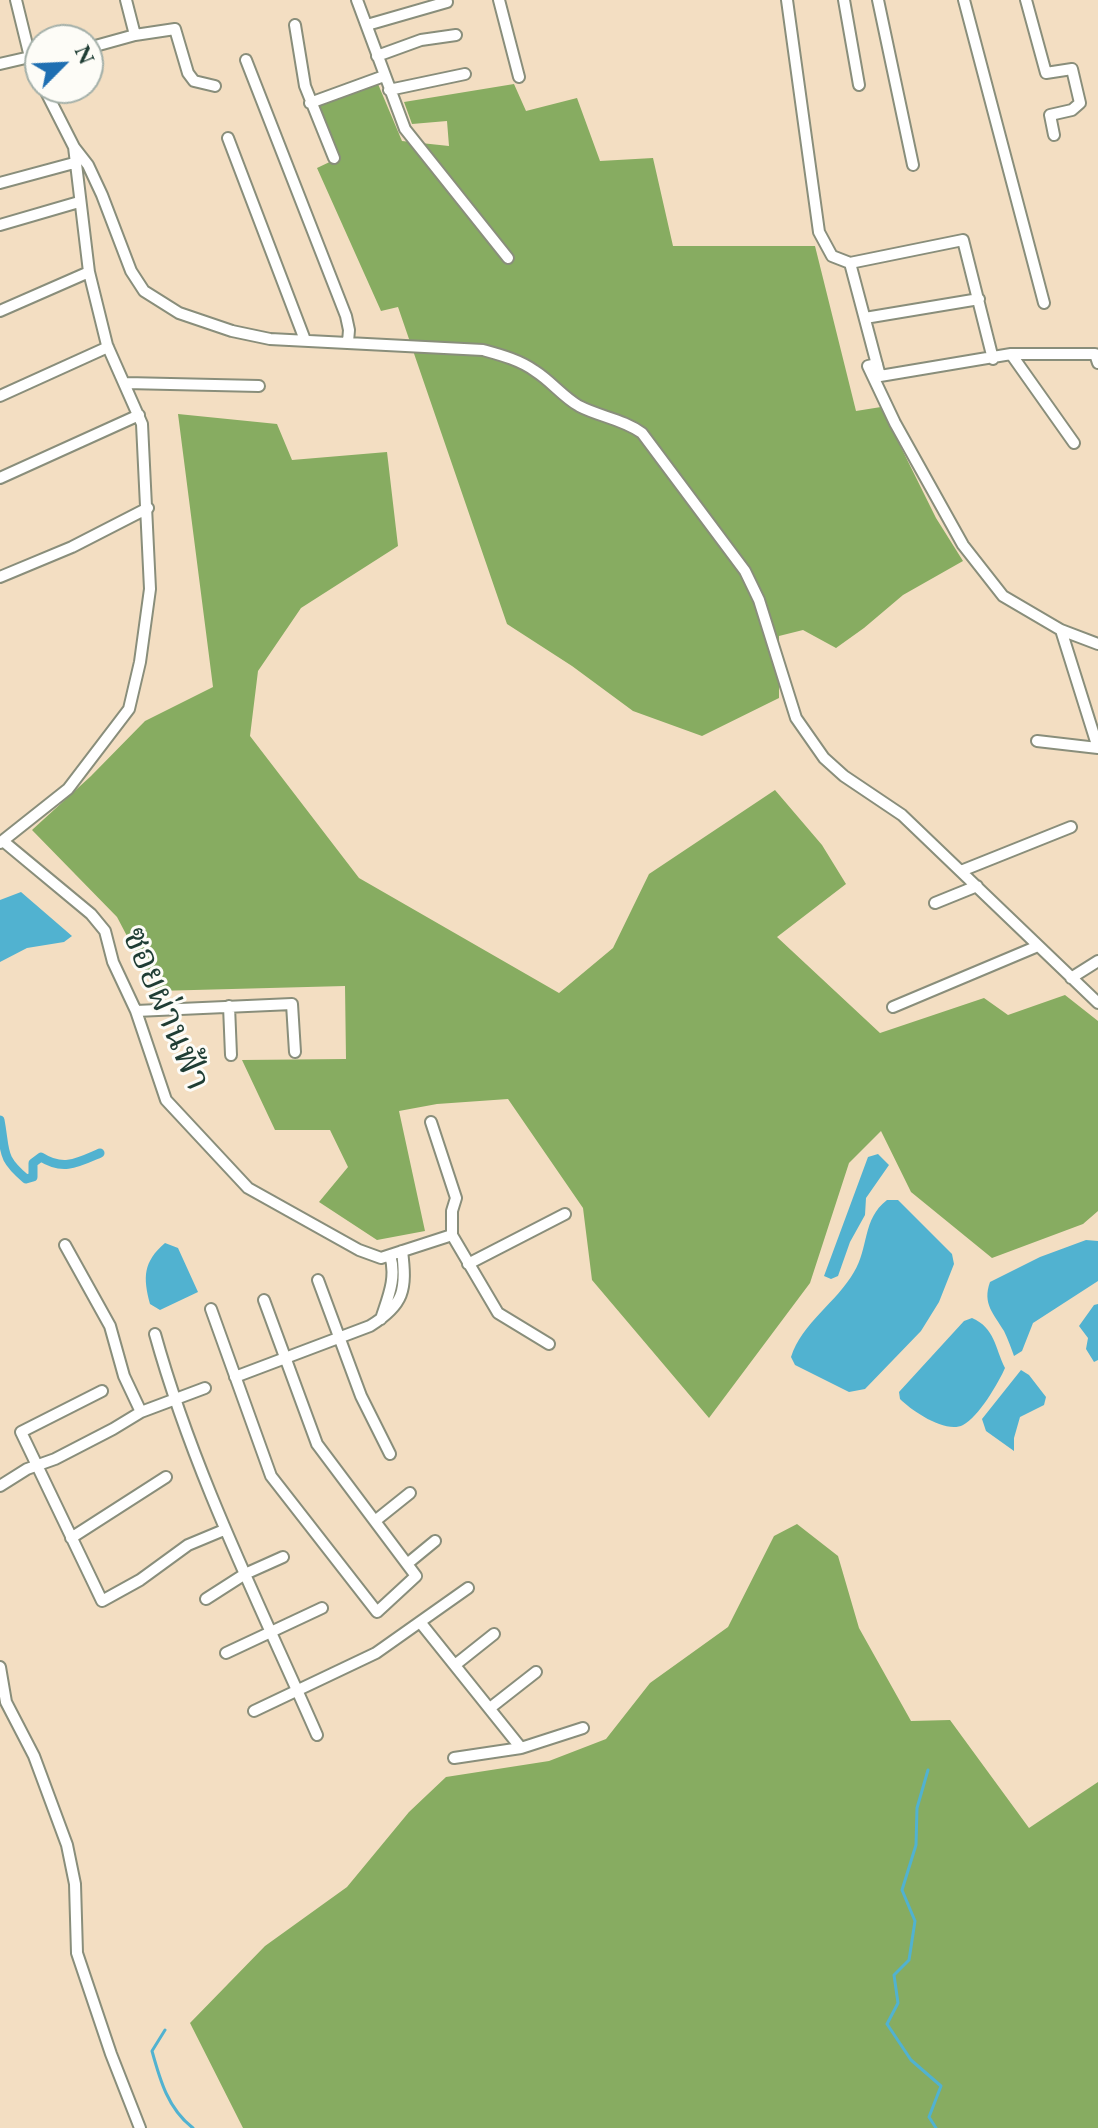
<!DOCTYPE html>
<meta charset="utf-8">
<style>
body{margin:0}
#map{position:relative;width:1098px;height:2128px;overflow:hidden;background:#f3dec2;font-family:"EB Garamond",serif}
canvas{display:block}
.north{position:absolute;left:24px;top:24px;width:80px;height:80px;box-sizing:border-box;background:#fdfcf7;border:2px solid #a4b0a9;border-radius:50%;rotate:66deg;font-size:22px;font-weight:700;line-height:32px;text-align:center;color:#1f3d34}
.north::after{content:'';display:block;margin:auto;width:28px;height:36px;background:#1f6fb2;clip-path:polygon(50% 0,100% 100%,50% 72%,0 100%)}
</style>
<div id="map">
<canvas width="1098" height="2128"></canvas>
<div class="north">N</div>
</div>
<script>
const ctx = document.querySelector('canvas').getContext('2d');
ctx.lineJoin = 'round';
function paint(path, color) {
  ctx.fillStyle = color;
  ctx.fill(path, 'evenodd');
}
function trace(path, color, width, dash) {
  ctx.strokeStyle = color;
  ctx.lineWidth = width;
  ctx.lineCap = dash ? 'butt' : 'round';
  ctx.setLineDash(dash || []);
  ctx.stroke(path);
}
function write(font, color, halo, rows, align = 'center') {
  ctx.font = font + ' "EB Garamond","Noto Serif Thai",serif';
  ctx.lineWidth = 6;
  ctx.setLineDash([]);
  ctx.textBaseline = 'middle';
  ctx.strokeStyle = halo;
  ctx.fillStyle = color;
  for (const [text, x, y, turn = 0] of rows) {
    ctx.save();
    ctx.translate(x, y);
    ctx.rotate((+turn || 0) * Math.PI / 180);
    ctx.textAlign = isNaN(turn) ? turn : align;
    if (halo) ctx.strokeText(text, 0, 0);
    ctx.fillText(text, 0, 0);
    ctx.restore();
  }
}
paint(new Path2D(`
 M378,84L402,141L449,146L447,121L412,124L404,102L514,84L526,111L577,98L600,161L653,158L673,246H815L856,411L881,407L936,518L963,561L903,595L864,628L836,648L803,630L779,636V698L702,736L633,711L572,666L507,624L398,307L381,311L317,168L338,158L320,106Z
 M178,414L277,424L292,460L387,452L398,546L301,608L258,671L250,736L359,878L559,993L613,948L649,874L775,790L822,845L846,884L777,937L880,1033L984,998L1008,1015L1065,995L1098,1021V1211L1083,1224L992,1258L911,1192L881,1131L849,1163L810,1283L709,1418L592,1280L583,1208L508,1099L437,1104L399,1111L425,1231L377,1240L319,1202L348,1167L330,1130H275L242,1060L346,1059L345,986L156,991L117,917L32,830L91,776L145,721L213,687Z
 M797,1524L838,1556L859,1628L911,1721L950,1720L1029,1828L1098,1782V2128H243L190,2023L265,1946L347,1887L409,1812L446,1777L549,1761L606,1739L650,1683L728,1627L774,1536Z`), '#87ac61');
paint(new Path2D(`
 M21,892L72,936L64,942L27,948L0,962V900Z
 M878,1154L889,1165L866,1198L865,1215L850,1242L838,1276L831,1279L824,1276L868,1157Z
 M887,1200H898L952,1254L954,1264L939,1302L921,1331L865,1389L849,1392L795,1365L791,1357C802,1323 837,1302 854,1272C869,1248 862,1219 887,1200Z
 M1086,1240L1098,1241V1281L1033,1323L1022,1351L1014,1356C1011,1348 1008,1339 1004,1331C994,1314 982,1304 990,1282L1040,1257Z
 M165,1243L178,1248L198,1292L160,1310L150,1304C143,1277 143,1262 165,1243Z
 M1098,1304V1360L1094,1362L1086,1349L1088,1338L1079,1326L1094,1305Z
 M972,1318C995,1328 995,1348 1005,1368C999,1382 978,1418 963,1425C946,1434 912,1411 900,1399L899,1392L964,1321Z
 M1021,1370L1029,1375L1046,1397L1044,1405L1020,1417L1014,1438V1451L986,1431L982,1419Z`), '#51b2d0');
trace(new Path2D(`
 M928,1770L917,1808L916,1845L902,1890L915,1921L909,1960L894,1975L898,2003L887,2024L911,2060L941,2086L929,2117L936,2128
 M165,2030L152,2051C160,2080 168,2109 193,2128`), '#51b2d0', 3);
trace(new Path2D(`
 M0,1120C6,1152 0,1157 26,1179L33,1177V1163L41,1157C63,1171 77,1163 100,1153`), '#51b2d0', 9);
const minor = new Path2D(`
 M16,0L30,57L40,81
 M126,0L135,35
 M357,0L405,129L508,258
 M499,0L519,77
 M787,0L819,232L832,256L850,263L963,240L993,359
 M844,0L859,85
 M878,0L913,165
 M964,0L1044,303
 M1026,0L1046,73L1072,69L1080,103L1072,110L1050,115L1054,135
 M295,25L305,86L334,158
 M367,25L447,2
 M88,48L135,35L175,29L188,73L194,81L215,86
 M377,56L421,40L456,35
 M246,60L346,316L349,330L348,342
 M0,64L30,57
 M389,90L465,74
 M310,103L384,76
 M228,138L305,340
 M74,147L88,165L102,195L131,271L144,291L179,313L232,331L270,339L483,350C501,355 520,360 535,371C551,381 563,397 579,406C600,417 623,419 642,433L745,571L759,600L796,718L824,758L844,776L902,815L1098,1003
 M0,183L74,163
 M0,225L79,202
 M850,263L880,376L1011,354H1095L1098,363
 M0,311L89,272
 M865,318L979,299
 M1011,354L1074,443
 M877,364L868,366L895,423L963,545L1003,596L1061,630L1098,644
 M126,383L259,386
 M0,396L108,347
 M0,478L139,415
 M0,577L72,547L148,508
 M1061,630L1098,748
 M1037,741L1098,748
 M3,841L91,914L105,931L113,962L136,1011L166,1100L248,1188L359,1250L381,1258L452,1235
 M0,843L68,789L129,709L140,662L150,589L142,424L107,345L89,272L74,147L44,88
 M961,871L1071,827
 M935,903L977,886
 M1071,978L1098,961
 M229,1006L231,1055
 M893,1007L1038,946
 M136,1011L292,1004L295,1052
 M431,1122L456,1198L452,1211V1235
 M452,1235L498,1313L549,1344
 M65,1245L110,1326L124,1376L141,1412
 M468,1264L565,1214
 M318,1280L361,1396L390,1454
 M211,1309L271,1476L377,1612L416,1576L317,1444L264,1300
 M381,1319C388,1297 397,1278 390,1255
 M155,1334C194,1474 259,1603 317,1735
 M235,1377L370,1326C404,1305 407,1290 402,1251
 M102,1391L21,1432L102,1601L140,1580L188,1545L224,1530
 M0,1486L27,1469L55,1459L113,1429L141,1412L205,1388
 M375,1521L410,1493
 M71,1538L166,1477
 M407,1564L435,1541
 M206,1599L245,1574L283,1557
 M420,1622L521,1748
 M226,1653L322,1608
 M455,1665L494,1634
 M0,1667L6,1702L34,1756L67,1845L75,1884L77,1953L111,2054L140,2128
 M490,1708L536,1672
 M254,1711L376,1653L468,1588
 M454,1758L521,1748L583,1728`);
trace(minor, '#898e7b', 14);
trace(minor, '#fff', 10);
write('36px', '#1f3d34', '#fdfcf7', [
 ["ซอยผ่านฟ้า",165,1009,67]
]);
</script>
